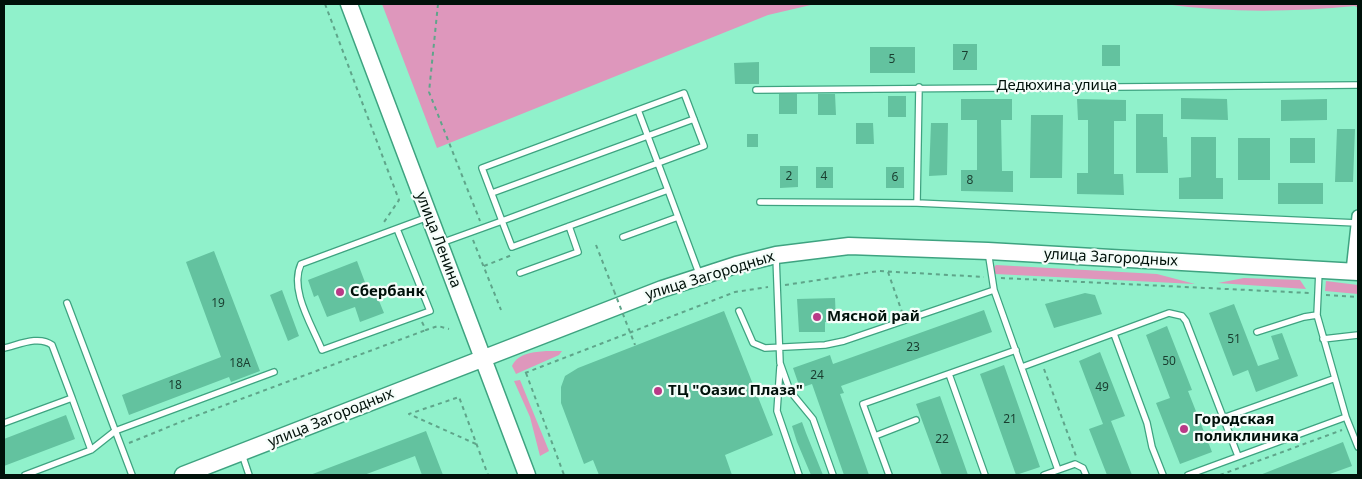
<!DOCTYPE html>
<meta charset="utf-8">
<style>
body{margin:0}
#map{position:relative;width:1362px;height:479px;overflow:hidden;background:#90f1cb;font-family:"Noto Sans",sans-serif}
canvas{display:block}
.frame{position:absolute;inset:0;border:5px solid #00110a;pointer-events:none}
</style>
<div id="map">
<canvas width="1362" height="479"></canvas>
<div class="frame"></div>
</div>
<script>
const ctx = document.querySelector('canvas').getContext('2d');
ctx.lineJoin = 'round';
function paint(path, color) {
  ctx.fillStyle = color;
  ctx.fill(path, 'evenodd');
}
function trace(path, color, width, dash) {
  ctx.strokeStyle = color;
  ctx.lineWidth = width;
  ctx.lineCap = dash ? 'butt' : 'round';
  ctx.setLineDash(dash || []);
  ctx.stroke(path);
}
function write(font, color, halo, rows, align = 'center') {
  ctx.font = font + ' "Noto Sans",sans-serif';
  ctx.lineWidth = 4.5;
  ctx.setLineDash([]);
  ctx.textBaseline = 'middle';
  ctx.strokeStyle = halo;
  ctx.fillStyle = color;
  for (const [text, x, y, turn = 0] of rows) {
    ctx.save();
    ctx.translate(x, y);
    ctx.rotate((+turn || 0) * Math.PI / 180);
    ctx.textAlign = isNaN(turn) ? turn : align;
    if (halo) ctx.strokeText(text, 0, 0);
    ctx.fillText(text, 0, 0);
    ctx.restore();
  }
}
paint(new Path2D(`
 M382,4H815L768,15L437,148Z
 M1164,4H1358V8L1355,6C1291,12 1228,13 1164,4Z
 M996,265L1157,274L1195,284L995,274L993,268Z
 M1244,278L1300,280L1306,289L1218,283Z
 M1326,281L1358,285V294L1325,291Z
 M546,351H562L559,355L516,374L512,366C518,353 534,352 546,351Z
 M520,380L549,451L540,456L530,417L514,381Z`), '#de97bc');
paint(new Path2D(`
 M953,44H977V70H953Z
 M1102,45H1120V66H1102Z
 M870,47H915V73H870Z
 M759,62V84H735L734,63Z
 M779,94H797V114H779Z
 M818,94H835L836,115H818Z
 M888,96H906V117H888Z
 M1181,98L1227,99L1228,120L1181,119Z
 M961,99H1012V120H1001L1002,171H1013V192L961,191V170H977V120H961Z
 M1077,99L1126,100V121H1114V174H1123L1124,195L1077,194V173H1088V120H1078Z
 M1327,99V120L1281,121V100Z
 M1136,114H1163V137H1167L1168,173H1136Z
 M1031,115H1063L1062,178H1030Z
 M856,123H873L874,144H856Z
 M931,123H948L947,175L929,176Z
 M1337,129H1355L1353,182H1335Z
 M747,134H758V147H747Z
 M1191,137H1216V178H1223V199H1179V178L1191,177Z
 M1238,138H1270V180H1238Z
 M1290,138H1315V163H1290Z
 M780,166H798V187L780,188Z
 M816,167H833V188H816Z
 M886,167H904V188H886Z
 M1278,183H1323V204H1278Z
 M214,251L260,371L231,382L229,377L129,415L122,395L221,357L186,262Z
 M357,261L369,293L375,291L384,313L360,322L355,307L327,317L318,295L314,297L308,280Z
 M282,290L299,336L288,341L270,295Z
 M1085,293L1095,295L1102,314L1054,328L1045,304Z
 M835,298L836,322H825V332H799L797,299Z
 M1234,304L1258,366L1279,359L1271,336L1282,333L1298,376L1256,392L1248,370L1233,376L1209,313Z
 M984,310L992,332L841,386L844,393L840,394L869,475H844L812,384L800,388L793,368L830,355L833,364Z
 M724,311L773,435L725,455L732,475H599L593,460L584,464L561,403V387L565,376L578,368Z
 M1167,326L1192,390L1188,391L1212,452L1180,464L1156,403L1170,398L1146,335Z
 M1100,352L1125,416L1111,421L1132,475H1107L1089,429L1103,424L1079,361Z
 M1004,365L1040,467L1016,475L980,374Z
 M940,396L968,475H942L916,404Z
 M66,415L75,439L4,466V439Z
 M802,422L806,433L823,475H811L797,442L792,426Z
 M426,431L443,475H422L415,456L364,475H310Z
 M1343,442L1352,466L1327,475H1260Z`), '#63c29f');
const lane = new Path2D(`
 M756,90L1358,85
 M638,110L684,93L704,146L502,221L482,168L638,110C648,137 658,163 668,190
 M492,193L694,119
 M760,202L917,203L1357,223
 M917,203L919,87
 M397,229L430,311L322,350C312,325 289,290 301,264L428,217
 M623,237L678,217
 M441,243L502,221L512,247L668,190L700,276
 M988,251L994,290L1058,470
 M776,256L780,363L790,391L813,419L833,475
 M520,273L578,252L569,226
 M67,303L132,475
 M739,311L753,343L765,348L825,345L844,341L994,290
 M1257,332L1304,317L1317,315
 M1114,334L1147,423L1152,447L1163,475
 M1323,339L1358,335
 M4,348C18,345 39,335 52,345L72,398L4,423
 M780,367L777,411L799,475
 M1022,367L1169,313L1182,316L1186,321L1238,456
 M949,374L985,475
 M72,398L91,450
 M1346,417L1358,447
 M1223,418L1333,379
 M875,436L916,420
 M242,454L249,475
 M25,475L91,450L115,431L274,372
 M889,475L863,404L1016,350
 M1044,475L1075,464L1083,468L1086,475
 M1188,475L1346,417L1317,315L1319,271`);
const street = new Path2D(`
 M1352,271L1358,216`);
const secondary = new Path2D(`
 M349,4L527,475
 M183,475L662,289L736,265L776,255L849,246L988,251L1358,272`);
trace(lane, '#3ea380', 8);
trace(street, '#3ea380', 14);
trace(secondary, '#3ea380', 19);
trace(new Path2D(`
 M325,4L399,200L382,225
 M438,4L429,92L480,221
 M473,240L501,310
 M596,245L614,291
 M484,266L512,255
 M888,272L902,312
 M1001,278L1309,293
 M785,285L879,271L984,277
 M1326,295L1358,297
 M422,322L426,330L438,326L449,329
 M1044,369L1076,456
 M525,373L735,292L768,287
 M526,373L564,475
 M129,443L193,417L426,330
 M476,444L409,414L459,397L488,475
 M1220,475L1342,430`), '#5fa58a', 2, [4, 4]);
trace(lane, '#fff', 5.5);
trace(street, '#fff', 11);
trace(secondary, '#fff', 16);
trace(new Path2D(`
 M614,291L635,345`), '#5fa58a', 2, [4, 4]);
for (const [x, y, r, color] of [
 [340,292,5,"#b93a87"],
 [817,317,5,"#b93a87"],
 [658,391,5,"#b93a87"],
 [1184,429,5,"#b93a87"]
]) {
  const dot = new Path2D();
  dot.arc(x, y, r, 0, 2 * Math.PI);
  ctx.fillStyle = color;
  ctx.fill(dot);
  trace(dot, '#f4fdf9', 2);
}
write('12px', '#193d2f', null, [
 ["7",965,57],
 ["5",892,60],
 ["2",789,177],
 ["4",824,177],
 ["6",895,178],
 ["8",970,181],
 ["19",218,304],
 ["51",1234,340],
 ["23",913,348],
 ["50",1169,362],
 ["18А",240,364],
 ["24",817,376],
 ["18",175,386],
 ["49",1102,388],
 ["21",1010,420],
 ["22",942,440]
]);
write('15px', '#00110a', '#f4fdf9', [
 ["Дедюхина улица",1057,86],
 ["улица Ленина",438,240,69],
 ["улица Загородных",1111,258,3],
 ["улица Загородных",710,276,-17],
 ["улица Загородных",331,418,-22]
]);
write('bold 15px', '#00110a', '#f4fdf9', [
 ["Сбербанк",350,292],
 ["Мясной рай",827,317],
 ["ТЦ \"Оазис Плаза\"",668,391],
 ["Городская",1194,420],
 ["поликлиника",1194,437]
], 'left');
</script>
